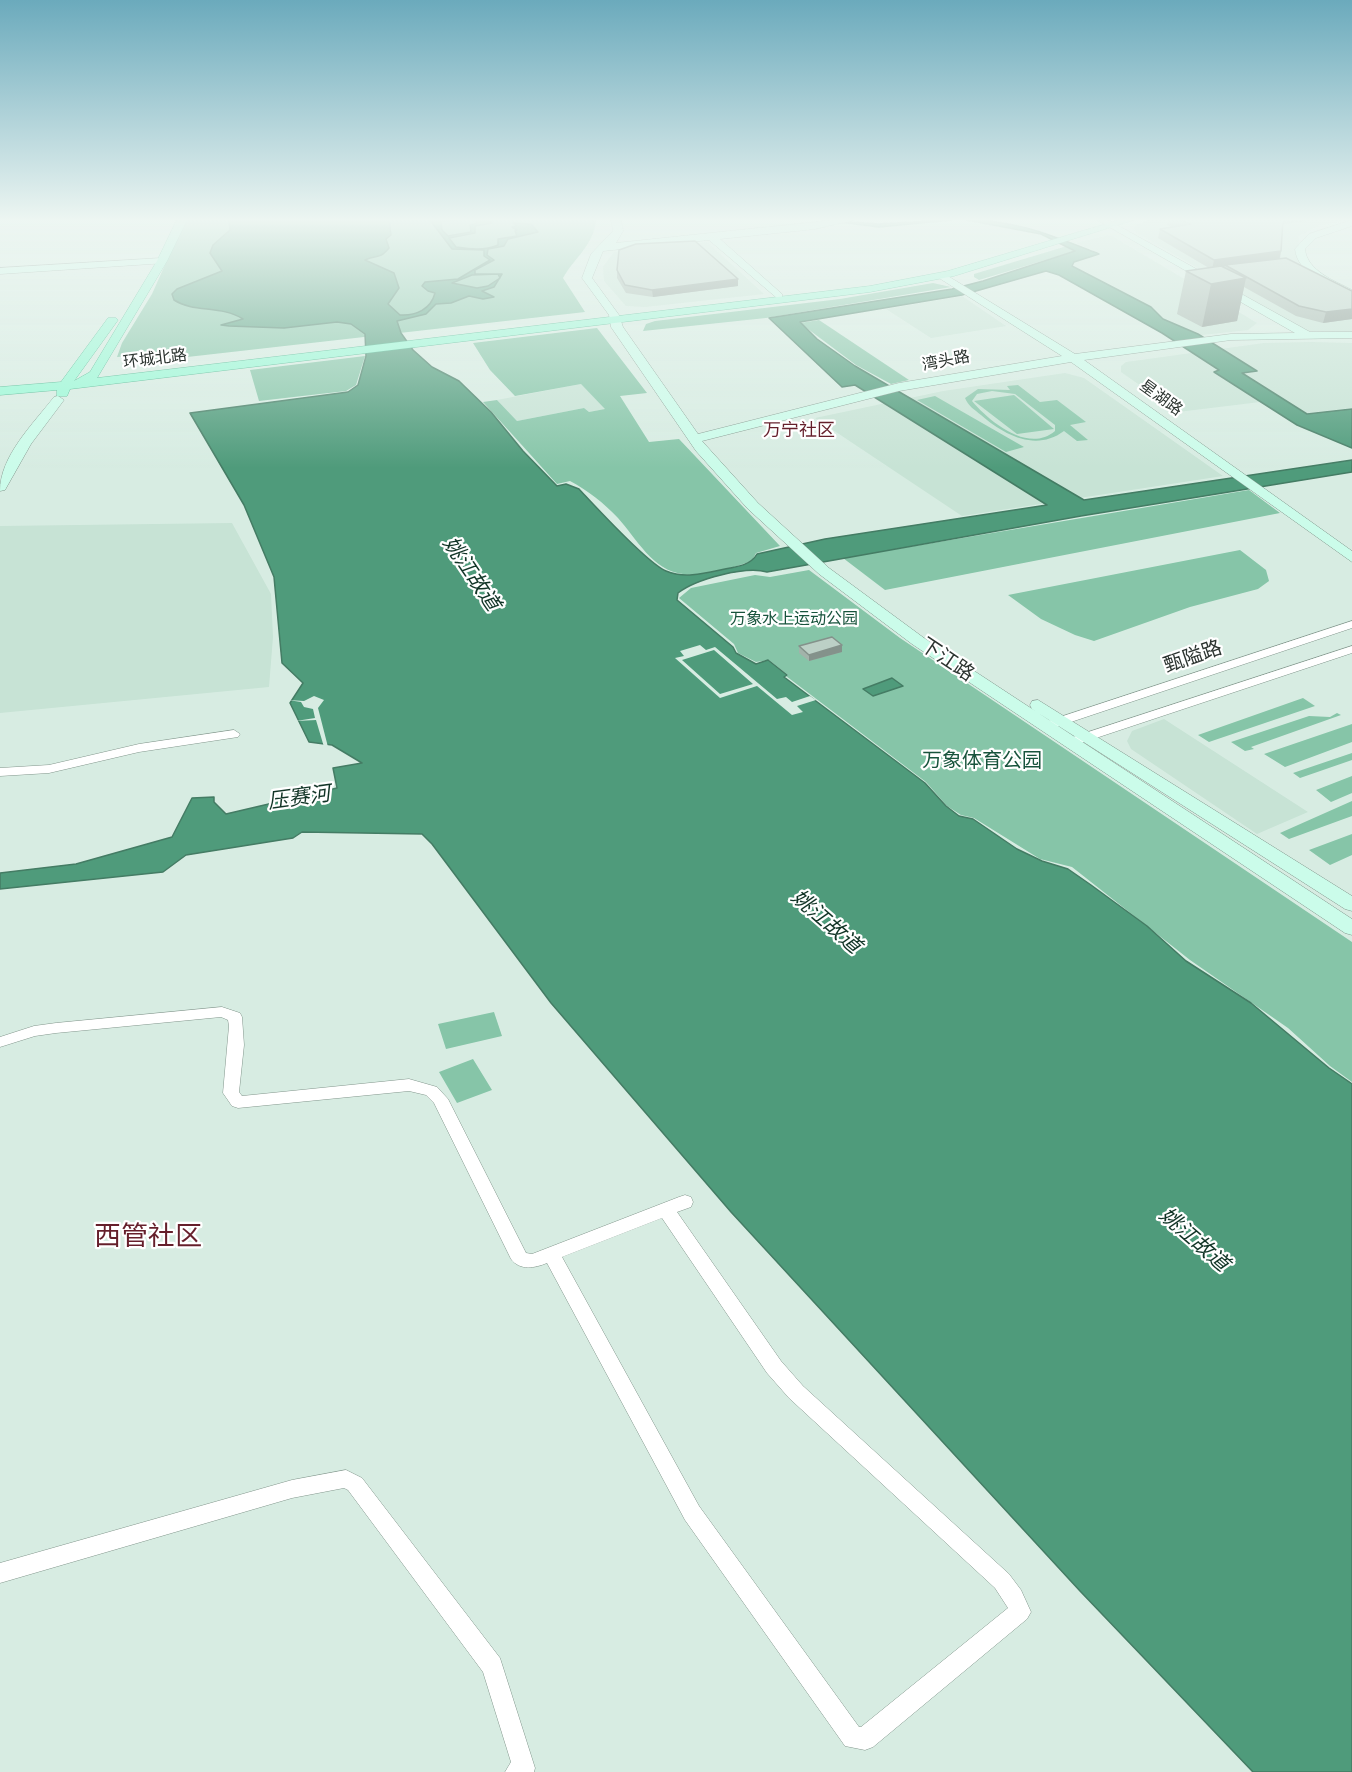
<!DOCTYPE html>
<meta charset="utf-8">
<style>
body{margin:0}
canvas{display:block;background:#d7ece2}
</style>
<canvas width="1352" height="1772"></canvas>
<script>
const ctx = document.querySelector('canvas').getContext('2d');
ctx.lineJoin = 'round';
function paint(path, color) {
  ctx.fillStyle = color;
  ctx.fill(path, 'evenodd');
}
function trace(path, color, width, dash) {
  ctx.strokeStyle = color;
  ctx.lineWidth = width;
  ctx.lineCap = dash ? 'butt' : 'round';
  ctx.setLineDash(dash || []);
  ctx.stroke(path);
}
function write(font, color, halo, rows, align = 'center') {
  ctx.font = font + ' Cabin,"Noto Sans SC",sans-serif';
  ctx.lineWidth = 4.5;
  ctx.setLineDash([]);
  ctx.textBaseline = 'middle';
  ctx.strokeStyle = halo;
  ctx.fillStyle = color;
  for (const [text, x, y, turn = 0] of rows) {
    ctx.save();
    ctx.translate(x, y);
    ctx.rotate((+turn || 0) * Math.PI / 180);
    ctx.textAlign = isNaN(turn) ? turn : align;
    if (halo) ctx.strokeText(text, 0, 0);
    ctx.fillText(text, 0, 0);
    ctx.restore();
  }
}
paint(new Path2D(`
 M1149,220H1350L1318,226L1299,236L1298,251L1299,259L1352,295V332L1306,331L1134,231L1135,226Z
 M1110,235L1186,280L1257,323L1248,330L1202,335L1164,319L1152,307L1073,266L1075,262L1101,254L1076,243Z
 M707,242L764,294L645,307L626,306L604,281L603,267L614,252Z
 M962,296L1006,326L931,338L886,309Z
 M1311,342L1352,343V408L1282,416L1260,402L1178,412L1121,372V366L1126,362L1264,343Z
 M1065,373L1084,378L1223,476L962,516L815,418L943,391Z
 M581,384L606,409L589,412L584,408L517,421L497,400Z
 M232,523L271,594L273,637L269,687L0,713V526Z
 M1164,719L1308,812L1257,834L1131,749L1127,741L1132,731Z`), '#c7e3d5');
paint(new Path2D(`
 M185,220H595L596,221C593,246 575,257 563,278L585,312L152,361L157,354L117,357L122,343L152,294Z
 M1067,246L1075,251L979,280L974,277V274Z
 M933,283L951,287L766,318L643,331L646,324L655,321L840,299Z
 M819,320L909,380L891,384L856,365L800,323Z
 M597,328L647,393L620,396L649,442L679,439L780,546L756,553L752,561C731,568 705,577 683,574C653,571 636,538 618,518C604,503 587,490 570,481L557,484L483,402L497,400L517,421L584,408L589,412L605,409L581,384L515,396L490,370L473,343Z
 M365,356L356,385L346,391L259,401L250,370Z
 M1018,385L1040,402L1057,400L1086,422L1070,425L1088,440L1077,441L1064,431C1036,452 1004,435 981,415C975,410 968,406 965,398L978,389L1010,390L1007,386ZM992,391L1015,394L1055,425V431C1028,454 989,421 972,401L977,394Z
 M1014,395L1054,429L1017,434L974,401Z
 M935,396L1024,447L1006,452L917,400Z
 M1249,490L1280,513L885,590L843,558Z
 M1240,550L1266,570L1269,581L1258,589L1190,607L1094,641L1075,635L1041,619L1008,595Z
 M809,570L900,638L1352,942V1082L1330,1066L1288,1028L1190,960L1072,867L1040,859L974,818L961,815L947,806L926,782L786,676L788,675L769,660L756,662L738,653L734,644L679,598L691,588L755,575L770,577Z
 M1303,698L1315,706L1209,742L1198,735Z
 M1337,713L1341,715L1251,747L1254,749L1245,751L1231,742L1309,716L1330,717Z
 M1352,724V742L1285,767L1264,754Z
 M1352,753V760L1300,778L1293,773Z
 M1352,776V793L1331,802L1316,790Z
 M1352,801V816L1289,839L1280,833Z
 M1352,834V855L1330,865L1309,850Z
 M494,1012L502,1036L446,1049L438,1024Z
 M473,1059L492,1090L457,1103L439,1072Z`), '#86c5a8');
const water = new Path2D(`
 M229,220H389L391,235L386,239L389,248C379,260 378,254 365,260L394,273L399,288L388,304L400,315C416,316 431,309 435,293L428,291L422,286L425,282L458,279L490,260L484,256V250L452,249L430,220H458L441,221L442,230L448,236L471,232L470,225L478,223L474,220L490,221L492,223L475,226V233L449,238L456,247C470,249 484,251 498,245V239L517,236L515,231L517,230L512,227L517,226L513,223L531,224L538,232L508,239L504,246L488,249L487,255L494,260L475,270V274H502L494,287L482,291L494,297L483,299L469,296L451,303L436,304L426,314L397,321L401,333L413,350L432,367L459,381L491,412L523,451L557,486L566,484L579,489C596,507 647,563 666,571C685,579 706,573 725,569C737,567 751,565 757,554L825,539L1047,505L855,385L842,387L769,318L952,289L983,281L1075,251L1041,234L967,220C1017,220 1053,236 1099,254L1074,262L1072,266L1151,307L1163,319L1198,334L1257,371L1242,373L1307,414L1352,409V448L1297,425L1214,372L1219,370L1162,333L1059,275L1046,271L962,295L800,322L817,339L855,366L1084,500L1352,460V472L1081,516L767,572C745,566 696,579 678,593L677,600L733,647L736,653L756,664L768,660L787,675L784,677L925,783L946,806L959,816L973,819L1017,849L1042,861L1068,869L1091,885L1147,926L1186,961L1251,1003L1329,1068L1352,1084V1772H1253L1080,1591L731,1212L551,1003L432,844L422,834L302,832L293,838L186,855L163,872L0,889V873L76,864L172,837L192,798L214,797V802L226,814L337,788L333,768L362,763L332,745L309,742L290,703L303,683L282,663L274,577L244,505L190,413L348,392L358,385L366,356L365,334L351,324L337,322L284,328L229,326L221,325L243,319C221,305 194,313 174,300L172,294L177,289L222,271L210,253L213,245L230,230ZM498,274L500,278L488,286L477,288L452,283L472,275Z
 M823,220L878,224L951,220L879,227Z
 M892,678L903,686L873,696L863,689Z`);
paint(water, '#4f9b7b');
trace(water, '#447c64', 1.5);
paint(new Path2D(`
 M700,645L706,650L715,647L777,699L786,697L792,702L810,696L816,700L797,706L803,712L792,715L757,686L720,698L675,658L684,656L680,651ZM714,650L753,684L720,694L682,660Z
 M314,696L324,700L318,708L328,747H324L316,720L296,721L315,718L313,709L304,707L301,702L288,700L304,701Z`), '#d7ece2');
const street = new Path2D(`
 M1352,621V628L1056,727H1048L1046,724L1048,721Z
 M1352,646V653L1081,743L1077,744L1071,740L1073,737Z
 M234,730L240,734L238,737L139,752L49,773L0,776V768L49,765L139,744Z
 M222,1007L240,1013L242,1017L244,1045L239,1092L242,1096L409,1079L437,1087L448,1099L526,1253L532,1254L679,1197L685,1195L691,1197L693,1202L691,1207L677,1212L781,1361L803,1386L1009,1574L1021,1590L1031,1612L1027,1619L873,1747L865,1750L845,1746L685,1520L547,1263C535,1268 520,1271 511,1259L434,1103L426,1095L409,1091L238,1108L232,1106L223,1093L229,1026L228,1020L221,1017L56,1033L35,1036L0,1047V1037L34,1026L56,1023ZM662,1218L767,1373L789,1398L995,1588L1008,1608L861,1727H859L699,1506L562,1257Z
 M346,1470L362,1478L500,1658L535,1768L534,1772H505L511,1762L483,1672L348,1490L344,1488L292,1498L0,1583V1563L292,1480Z`);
const secondary = new Path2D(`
 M611,220H621L623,231L616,243L834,220H854L815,229L720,239L782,294V298L778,299L709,240L603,251L592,278L619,315L623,327L698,434L899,383L1062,356L939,278V274L943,273L1075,354L1231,334L1295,333L1097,220H1108L1310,332H1352V338L1231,340L1084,360L1352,551V562L1071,362L899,391L702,441L758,503L829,568L924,638L1352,919V935L1345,933L912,644L819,574L748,509L696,451L611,327L609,315L582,278L591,254L613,231Z
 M1352,220V226L1316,238L1305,249C1307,271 1335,281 1352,290V297C1332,291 1297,273 1295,249L1309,234Z
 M162,258L166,259V263L0,274V268Z
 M58,396L64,400L31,444L5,490L0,491C0,456 33,424 54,397Z
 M1038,700L1352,896V911L1345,909L1032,709L1030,705L1032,701Z`);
const primary = new Path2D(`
 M177,220H187L167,261L97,378L870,286L948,271L1119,220H1134L954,276L870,292L70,389L67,396H57V390L0,395V387L61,382L108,318H116L118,320L74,381L90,372L157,261Z`);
trace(street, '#82968c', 1);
trace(secondary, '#82968c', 1);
trace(primary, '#45b189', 1);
paint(street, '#fff');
paint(secondary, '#cbfcea');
paint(primary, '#97f9d5');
paint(new Path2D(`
 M1168,220H1317L1283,224L1281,251L1280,259L1352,291V319L1323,323L1296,316L1244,287L1237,321L1202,327L1177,314L1186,271L1209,268L1158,238L1160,229L1171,227L1167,225Z
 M617,270L738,279V286L653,297L626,293L617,278Z
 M842,645V652L809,661L799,653V646Z`), '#a2b3aa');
paint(new Path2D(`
 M1282,220H1317L1281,224Z
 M1281,251L1279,261L1225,265L1224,268L1212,270L1214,260Z
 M1246,278L1237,321L1202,327L1211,284Z
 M738,279V286L653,297L652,290Z
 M1352,309V319L1323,323L1326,312Z
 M842,645V652L809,661V655Z`), '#84928b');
const building = new Path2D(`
 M1179,220H1283L1281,251L1214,260L1160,229L1191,224Z
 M695,241L738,279L652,290L625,285L617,270L619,250L636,244Z
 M1286,258L1352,291V309L1326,312L1299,306L1225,265Z
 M1221,266L1246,278L1211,284L1186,271Z
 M832,637L842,645L809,655L799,646Z`);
paint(building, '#bcd0c6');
trace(building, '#84928b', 1.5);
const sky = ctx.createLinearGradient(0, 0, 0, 468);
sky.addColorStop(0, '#6baabc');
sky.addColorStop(0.47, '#edf6f2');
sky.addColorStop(1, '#edf6f200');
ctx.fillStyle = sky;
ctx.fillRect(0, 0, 1352, 468);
write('16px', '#2c3430', '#fff', [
 ["环城北路",155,359,-7],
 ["湾头路",946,361,-11],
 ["星湖路",1161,398,36]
]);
write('16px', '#18543d', '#fff', [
 ["万象水上运动公园",794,619]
]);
write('18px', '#651f2b', '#fff', [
 ["万宁社区",799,431]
]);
write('20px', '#2c3430', '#fff', [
 ["甄隘路",1193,657,-19],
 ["下江路",947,660,34]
]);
write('20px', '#18543d', '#fff', [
 ["万象体育公园",982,761]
]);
write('italic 21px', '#113426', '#fff', [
 ["姚江故道",471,574,56],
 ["压赛河",299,798,-8],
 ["姚江故道",826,922,41],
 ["姚江故道",1194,1240,41]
]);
write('27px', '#651f2b', '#fff', [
 ["西管社区",148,1237]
]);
</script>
